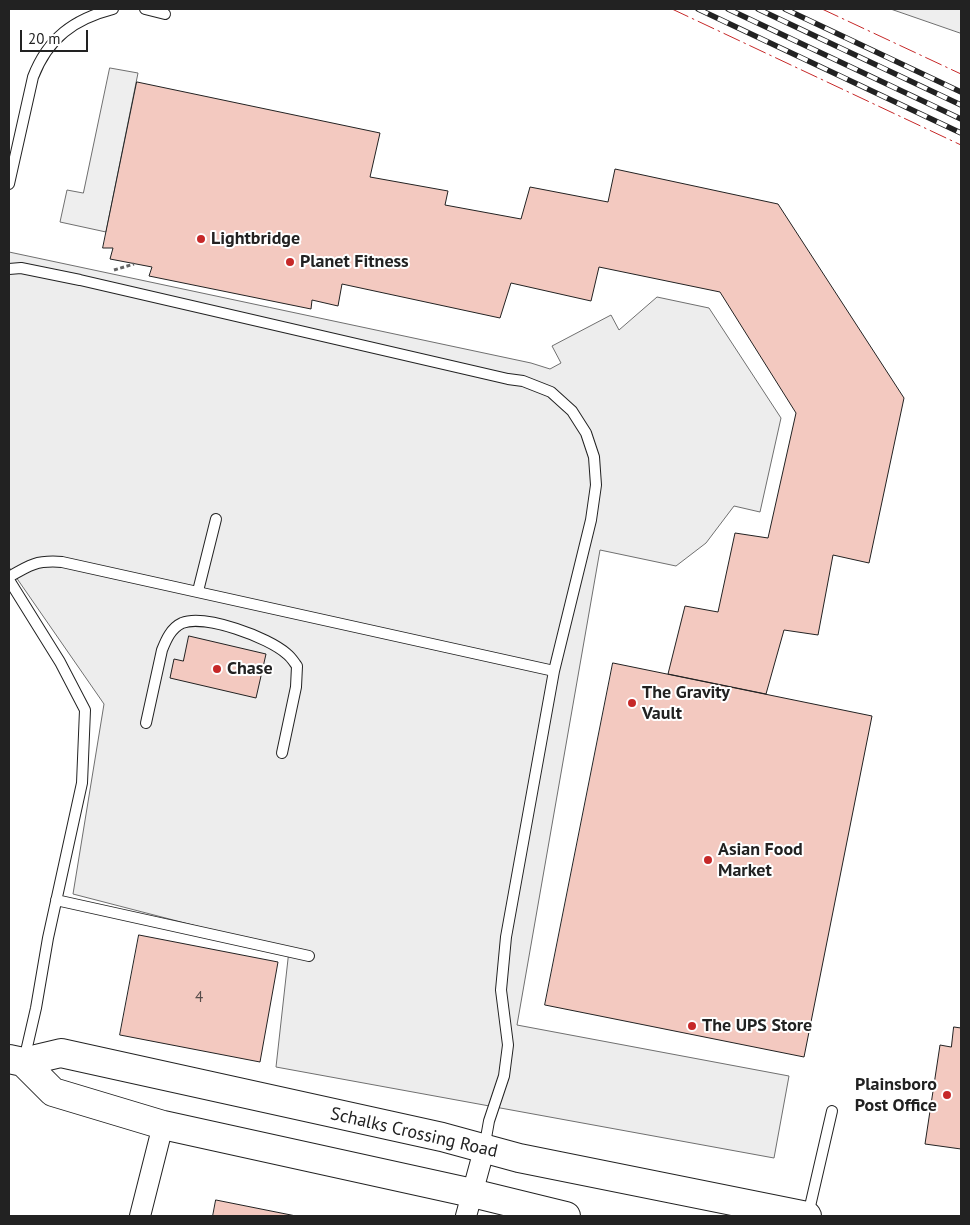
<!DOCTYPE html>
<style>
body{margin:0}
#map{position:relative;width:970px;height:1225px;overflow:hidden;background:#fff;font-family:"PT Sans",sans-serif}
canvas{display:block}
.frame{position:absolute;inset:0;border:10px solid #222;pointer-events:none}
.scale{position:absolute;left:20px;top:30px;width:68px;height:22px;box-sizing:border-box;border:2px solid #222;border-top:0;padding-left:6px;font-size:15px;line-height:18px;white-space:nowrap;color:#222;-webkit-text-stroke:4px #fff;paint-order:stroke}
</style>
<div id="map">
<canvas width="970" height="1225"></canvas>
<div class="frame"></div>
<div class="scale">20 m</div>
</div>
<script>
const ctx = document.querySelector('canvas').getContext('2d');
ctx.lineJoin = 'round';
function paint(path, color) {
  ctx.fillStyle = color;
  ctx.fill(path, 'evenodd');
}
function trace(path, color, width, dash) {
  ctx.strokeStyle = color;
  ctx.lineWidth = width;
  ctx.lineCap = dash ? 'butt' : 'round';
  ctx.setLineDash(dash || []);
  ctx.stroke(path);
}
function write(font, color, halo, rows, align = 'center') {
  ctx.font = font + ' "PT Sans",sans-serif';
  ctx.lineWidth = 4;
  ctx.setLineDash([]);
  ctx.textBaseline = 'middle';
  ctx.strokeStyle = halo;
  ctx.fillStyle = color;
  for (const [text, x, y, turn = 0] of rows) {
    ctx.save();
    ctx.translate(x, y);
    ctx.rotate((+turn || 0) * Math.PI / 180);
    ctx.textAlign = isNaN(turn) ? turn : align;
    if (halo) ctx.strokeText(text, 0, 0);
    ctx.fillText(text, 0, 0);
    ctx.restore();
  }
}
const green = new Path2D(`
 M891,9H961V33Z
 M110,68L138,73L106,232L60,222L67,190L83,193Z`);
paint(green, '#eee');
trace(green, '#6f6f6f', 1);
const parking = new Path2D(`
 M9,252L531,363L550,369L561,363L552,346L611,315L619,330L657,297L709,308L781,418L760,512L734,506L706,543L676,566L600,550L517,1025L789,1076L774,1158L276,1067L289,950L73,894L104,704L9,567Z`);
paint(parking, '#ededed');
trace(parking, '#6f6f6f', 1);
const building = new Path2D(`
 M137,82L380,133L370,177L448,191L445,205L521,219L530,187L608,202L615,169L778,204L904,398L869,563L833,555L818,635L784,630L766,694L668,674L685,606L718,612L735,533L768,538L796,413L720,292L599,267L591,301L511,283L500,318L342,284L338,306L312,300L311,309L149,276L152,267L110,259L113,248H103Z
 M189,636L266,654L256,698L170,678L174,659L183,661Z
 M613,663L872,716L804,1057L545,1005Z
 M139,935L278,962L260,1062L120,1035Z
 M954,1027L961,1028V1149L925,1144L940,1045L951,1047Z
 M216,1200L296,1216H213Z`);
paint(building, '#f3c9c0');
trace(building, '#222', 1);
const lane = new Path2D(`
 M145,9L165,14
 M9,184L33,77C48,38 74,19 113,9
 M9,269L21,268L80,280L508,379L523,381L551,392L572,411L586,433L594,457L596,485L591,520L554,671L506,937L501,990L508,1045L504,1076L489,1121L484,1149
 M9,577C29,565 37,560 62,562L554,671
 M9,580L60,662L85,710L82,783L48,938L36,1008L24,1060
 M198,591L216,519
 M146,723L162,650C166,640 171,628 182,623C205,614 268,637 287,654C291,657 294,662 297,666L296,687L282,753
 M56,900L309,956
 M808,1215L832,1111`);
const street = new Path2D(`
 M140,1216L163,1125
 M466,1216L484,1150`);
const secondary = new Path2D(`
 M9,1059L23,1062L61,1053L442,1137L519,1158L807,1216
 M23,1062L53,1092L163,1125L472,1193L566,1216`);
trace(lane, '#222', 12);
trace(street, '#222', 22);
trace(secondary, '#222', 30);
trace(new Path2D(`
 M114,270L134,264`), '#646464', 3, [4, 2.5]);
trace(lane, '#fff', 10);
trace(street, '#fff', 20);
trace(secondary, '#fff', 28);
const rail = new Path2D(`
 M698,9L961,133
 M728,9L961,119
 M758,9L961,105
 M785,9L961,92`);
trace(rail, '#222', 5.5);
trace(rail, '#fff', 4, [11]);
trace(new Path2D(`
 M672,9L961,145
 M822,9L961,74`), '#c62828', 1, [18, 4, 2.5, 4]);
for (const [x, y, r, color] of [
 [201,239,5,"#c62828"],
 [290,262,5,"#c62828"],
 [217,669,5,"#c62828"],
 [632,703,5,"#c62828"],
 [708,860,5,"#c62828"],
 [692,1026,5,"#c62828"],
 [947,1095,5,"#c62828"]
]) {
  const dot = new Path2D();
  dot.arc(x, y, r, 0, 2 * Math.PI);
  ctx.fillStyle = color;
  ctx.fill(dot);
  trace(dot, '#fff', 2);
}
write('15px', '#564c4a', null, [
 ["4",199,998]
]);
write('bold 18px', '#222', '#fff', [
 ["Lightbridge",211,239],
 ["Planet Fitness",300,262],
 ["Chase",227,669],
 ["The Gravity",642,693],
 ["Vault",642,714],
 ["Asian Food",718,850],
 ["Market",718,871],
 ["The UPS Store",702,1026],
 ["Plainsboro",937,1085,"right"],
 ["Post Office",937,1106,"right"]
], 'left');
write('18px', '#222', '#fff', [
 ["Schalks Crossing Road",414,1133,13]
]);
</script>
